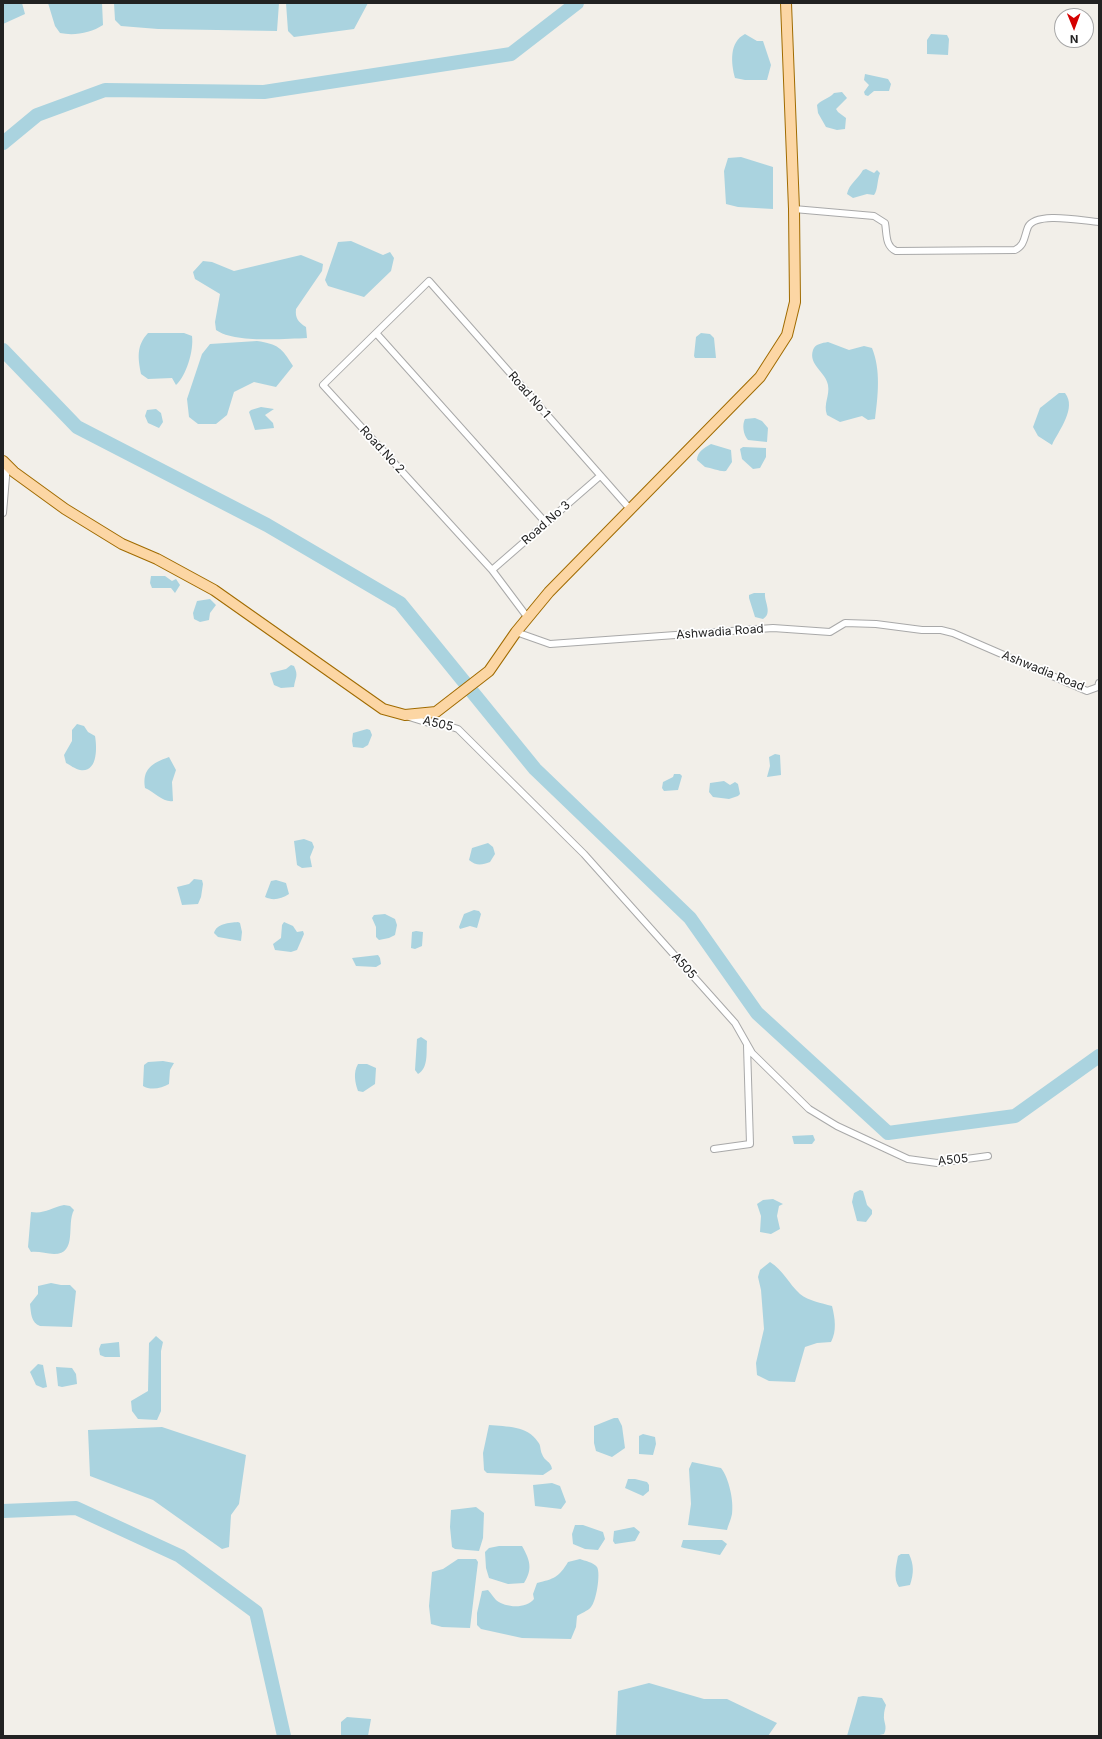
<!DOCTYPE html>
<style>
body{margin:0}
#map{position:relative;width:1102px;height:1739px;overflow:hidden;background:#f2efe9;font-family:Inter,sans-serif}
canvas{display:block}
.frame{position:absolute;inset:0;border:4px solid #222;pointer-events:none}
.north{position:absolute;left:1054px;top:8px;width:40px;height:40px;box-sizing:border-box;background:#fff;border:1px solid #a7a7a7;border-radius:50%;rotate:179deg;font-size:11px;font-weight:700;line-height:16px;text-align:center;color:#222}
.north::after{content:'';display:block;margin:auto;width:14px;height:18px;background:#d40000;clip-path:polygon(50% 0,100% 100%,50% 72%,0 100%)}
</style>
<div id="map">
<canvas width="1102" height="1739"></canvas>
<div class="frame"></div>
<div class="north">N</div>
</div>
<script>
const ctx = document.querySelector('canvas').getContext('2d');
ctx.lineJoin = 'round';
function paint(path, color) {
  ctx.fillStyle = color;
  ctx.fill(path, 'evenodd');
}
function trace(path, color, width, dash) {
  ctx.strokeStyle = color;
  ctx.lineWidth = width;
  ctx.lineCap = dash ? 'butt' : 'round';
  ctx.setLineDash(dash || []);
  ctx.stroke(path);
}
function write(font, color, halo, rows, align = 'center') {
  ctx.font = font + ' Inter,sans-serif';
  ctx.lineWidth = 3.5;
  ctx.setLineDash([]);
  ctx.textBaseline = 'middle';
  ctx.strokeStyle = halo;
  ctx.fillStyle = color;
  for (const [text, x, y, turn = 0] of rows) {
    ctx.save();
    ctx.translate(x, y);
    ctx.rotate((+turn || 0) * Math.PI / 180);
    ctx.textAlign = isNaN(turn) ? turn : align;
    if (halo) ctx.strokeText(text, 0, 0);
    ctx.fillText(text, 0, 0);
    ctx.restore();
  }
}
paint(new Path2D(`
 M3,3H22L25,14L3,24Z
 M48,3H102L103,25C91,33 74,36 60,33L55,26Z
 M114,3H279L277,31L158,29L121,26L115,20Z
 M286,3H368L354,29L294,37L288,31Z
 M745,34L757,41H763L771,65L767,80H745L735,78C731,63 729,42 745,34Z
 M931,34L947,35L949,39L948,55L927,54V40Z
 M865,74L888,79L891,84L889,91H874L868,96L865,95L864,92L869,85L864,80Z
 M842,92L847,98L836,109L838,112L846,118L845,129L837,130L826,127L818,113L817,105C822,99 829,99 834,93Z
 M741,157L773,167V209L738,207L726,204L724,171L728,158Z
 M866,169L874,173L877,170L880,173C877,180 878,190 874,195L867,194L853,198L847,194C849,184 858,179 863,170Z
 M351,241L383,255L390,252L394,258L391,271L364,297L328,286L325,280L338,242Z
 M301,255L323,264L322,271L296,309C295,318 298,322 306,327L307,338C284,339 234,343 216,330L215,322L220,294L195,279L193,272L203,261L212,262L234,271Z
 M148,333H184L192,336C194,351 186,376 176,385L172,378L148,379L141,374C138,358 136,346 148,333Z
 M701,333L710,334L714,338L716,358H695L694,356L696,337Z
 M257,341C278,344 282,348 293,366L276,387L254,382L234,392L227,415L216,424H198L189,417L187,399L202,354L210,344Z
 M828,342L849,350L864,346L872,348C881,370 878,396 875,419L868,420L862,416L840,422L827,415C823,404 830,396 828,385C826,372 808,365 813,350C815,344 822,343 828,342Z
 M1059,393H1065C1077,408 1059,430 1052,445L1038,436L1033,427L1040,408Z
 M261,407L274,409L265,415L273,423L274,428L255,430L249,412L251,410Z
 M156,409L161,413L163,422L159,428L148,423L145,416L147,410Z
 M755,418L762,421L768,428L767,442L748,440C743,435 742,424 745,419Z
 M711,444L731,450L732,462L726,471C721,472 712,468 705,467L697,460C697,452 704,448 711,444Z
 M743,447L766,448V457L760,468L753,469L742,459L740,449Z
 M151,576H165L172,581L176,579L180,585L175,593L171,588H152L150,583Z
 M754,593H765C764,602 773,613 763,619L755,617L749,598V595Z
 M210,599L216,605L210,613L209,620L200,622L194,619L193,613L197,601Z
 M291,665L294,666C299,676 295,678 294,687L281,688L274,685L270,673L286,669Z
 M77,724L84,726L88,732L95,736C97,747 98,773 80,770C75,769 70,765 66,763L64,755L72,741V730Z
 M367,729L370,730L372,735L368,745L363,748L353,747L352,741L353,733Z
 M775,754L780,755L781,775L767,777L770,766L769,757Z
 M169,757L176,770L172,782L173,801C164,803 154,792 145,788C142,769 152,763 169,757Z
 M674,774H680L682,776L678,790L664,791L662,788L663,782L673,777Z
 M724,781L730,785L735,782L738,784L740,794L738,796L729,799L713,797L709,792L710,783Z
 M304,839L312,842L314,847L310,857L312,867L302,868L297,865L294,841Z
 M488,843L493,847L495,854L490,862C482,865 476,866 469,860L472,848Z
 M194,879L202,880L203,884L201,897L198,904L182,905L177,887L189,884Z
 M276,880L286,883L289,894C281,899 273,901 265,897L271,881Z
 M474,910L479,911L481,914L477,928L470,926L460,929L459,927L464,914Z
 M385,914L395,919L397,925L395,935L389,938L379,940L376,937V927L372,918L374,915Z
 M238,922L240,923L242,932L241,941L218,937L214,933C217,923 229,923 238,922Z
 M284,922L293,926L297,932L303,931L304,934L297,950L291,952L275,950L273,944L281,938L282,925Z
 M416,931L423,932L422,946L415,949L411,948L412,932Z
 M378,955L380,958L381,964L376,967L356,966L352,958Z
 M421,1037L427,1041C426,1051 429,1068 418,1074L415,1070L417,1039Z
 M163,1061L174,1063L170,1070L169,1084C162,1088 151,1091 143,1086L144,1065L148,1062Z
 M358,1064H367L376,1068L375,1084L363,1092L358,1091C355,1083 353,1072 358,1064Z
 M813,1135L815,1140L812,1144H794L792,1136Z
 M860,1190L863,1191L867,1205L872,1210V1214L866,1222L857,1221L852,1202L854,1193Z
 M773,1199L783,1204L779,1206L777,1216L780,1229L771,1234L760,1232L761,1216L757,1204L763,1200Z
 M64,1205L70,1206L74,1210C66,1224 78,1254 54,1254C46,1254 39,1251 31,1252L28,1247L31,1212C45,1214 50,1208 64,1205Z
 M770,1262C783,1270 789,1284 800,1294C809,1301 821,1303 832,1306C835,1318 837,1331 831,1342L817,1343L805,1347L795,1382L769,1381L757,1375L756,1363L764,1329L761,1290L758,1277L760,1270Z
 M51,1283L61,1285H70L76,1291L72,1327L40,1326C31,1323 31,1313 30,1304L38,1294V1286Z
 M156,1336L163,1342L161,1351V1411L157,1420L138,1419L132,1411L131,1401L148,1391L149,1343Z
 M119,1342L120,1357H105L100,1355L99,1349L101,1344Z
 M38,1364L43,1365L47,1387L43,1388L36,1385L30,1372Z
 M56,1367L72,1368L76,1374L77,1384L62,1387L58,1386Z
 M614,1418H618L622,1426L625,1448L612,1457L596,1451L594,1443V1426Z
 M489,1425C507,1427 527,1425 538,1442C541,1445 540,1450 542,1454C544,1461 551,1461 552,1469L543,1475L487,1473L484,1470L483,1453Z
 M162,1427L246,1455L239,1504L231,1515L229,1547L222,1549L153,1500L90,1476L88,1430Z
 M643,1434L655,1437L656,1444L653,1455L639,1454V1436Z
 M692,1462L721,1468C729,1478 734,1501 732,1514C731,1520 728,1525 727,1530L688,1525L691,1504L689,1469Z
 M628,1479H635L647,1482L649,1485V1491L643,1496L625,1488Z
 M552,1483L560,1486L566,1502L561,1509L535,1506L533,1485Z
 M476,1507L484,1513L483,1538L479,1551L455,1549L452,1547L450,1527L451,1510Z
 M575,1525H583L603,1532L605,1539L598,1550L585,1549L573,1544L572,1534Z
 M634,1527L640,1532L635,1541L615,1544L613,1541L614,1531Z
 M683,1540H722L727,1544L720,1555L684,1548L681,1547Z
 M499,1546H522C530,1560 533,1569 524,1583L508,1584L489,1578L486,1568L485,1552L489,1548Z
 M901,1554H909C914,1565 914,1573 910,1585L899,1587C893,1579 896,1566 898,1556Z
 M458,1559H476L478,1562L470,1628L442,1627L431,1624L429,1606L432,1572L443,1569Z
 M580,1559C585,1561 593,1562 597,1567C601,1574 596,1602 591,1607C588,1611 581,1613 577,1616L576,1627L571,1639L522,1638L481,1629L477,1625V1613L482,1591L488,1590C491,1593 493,1597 496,1600C506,1608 526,1609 534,1599L533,1594L537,1583C554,1579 559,1577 568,1562Z
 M649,1683L704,1699H727L777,1723L768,1736H616L618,1691Z
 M863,1696L882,1698L886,1705C885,1708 884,1712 884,1715C883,1722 888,1726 884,1734L875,1736H847L857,1701L858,1697Z
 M347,1717L371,1719L368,1736H341V1722Z`), '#aad3df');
trace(new Path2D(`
 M3,143L37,115L105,90L264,92L511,54L577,3
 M3,350L77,427L267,525L400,603L535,769L690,918L757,1013L888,1133L1015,1116L1099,1056
 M3,1511L76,1508L180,1556L256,1612L284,1736`), '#aad3df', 14);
const street = new Path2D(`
 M794,209L874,216L885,223C887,234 885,246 896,251L1015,250C1025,245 1024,237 1028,227C1036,211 1083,221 1099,222
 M376,333L323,385L492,570L528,618
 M3,513L7,465
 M546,523L376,333L429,281L630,509
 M492,570L600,476
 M516,632L550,644L773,628L830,632L845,623L876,624L922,630H941L953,633L1087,691L1098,687L1099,683
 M409,717L432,724L446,725L458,729L584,854L735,1023L752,1053L809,1109L837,1126L908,1159L937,1163L988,1156
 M714,1149L750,1144L747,1046`);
const primary = new Path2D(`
 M3,461L14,472L65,509L122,544L157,559L214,590L383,709L405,715L436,712L489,671L516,632L549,592L760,377L787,335L795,302L794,209L786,3`);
trace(street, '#a9a9a9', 8);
trace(primary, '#a06b00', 12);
trace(street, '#fff', 6);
trace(primary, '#fcd6a4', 10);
write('12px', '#222', '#fff', [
 ["Road No 1",529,395,49],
 ["Road No 2",382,450,47],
 ["Road No 3",546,523,-41],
 ["Ashwadia Road",720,632,-4],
 ["Ashwadia Road",1043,671,22],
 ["A505",438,724,13],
 ["A505",684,966,48],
 ["A505",953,1160,-6]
]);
</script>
